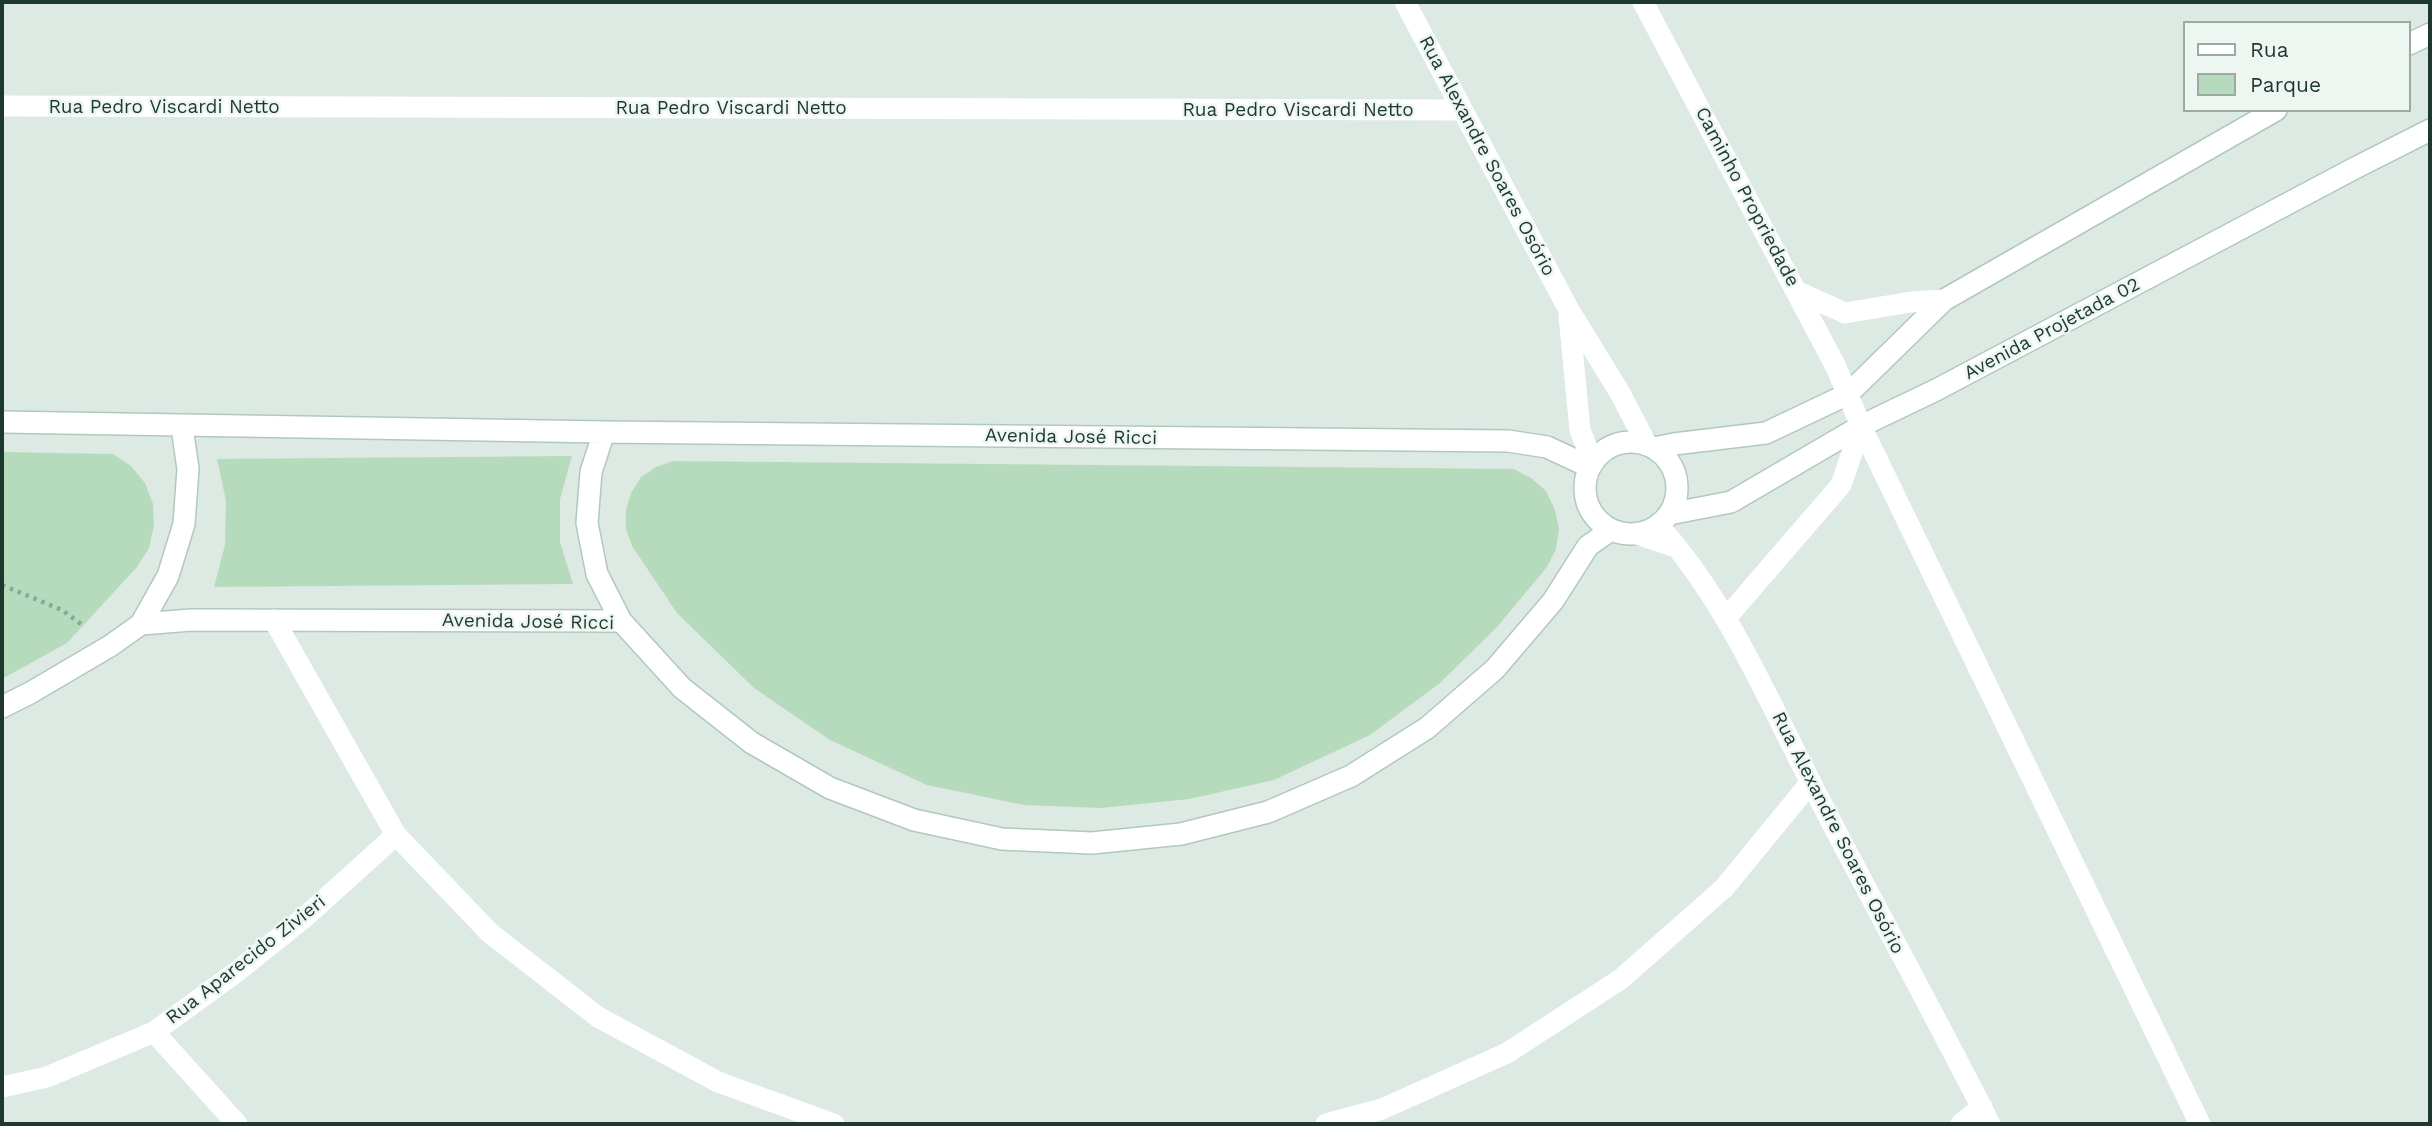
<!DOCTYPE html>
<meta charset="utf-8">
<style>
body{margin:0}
#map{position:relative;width:2432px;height:1126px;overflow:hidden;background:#dde9e3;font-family:"Work Sans",sans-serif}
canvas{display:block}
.frame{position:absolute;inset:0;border:4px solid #1f382f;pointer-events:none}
.legend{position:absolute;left:2183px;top:21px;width:228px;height:91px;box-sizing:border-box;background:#edf6f1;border:2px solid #9baaa3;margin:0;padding:9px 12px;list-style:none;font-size:21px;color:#1f382f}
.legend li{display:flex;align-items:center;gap:14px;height:35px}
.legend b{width:35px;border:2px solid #9baaa3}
</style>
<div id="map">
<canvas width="2432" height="1126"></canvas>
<div class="frame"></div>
<ul class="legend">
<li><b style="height:9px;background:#fff"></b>Rua</li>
<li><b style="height:19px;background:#b6dbbc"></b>Parque</li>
</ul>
</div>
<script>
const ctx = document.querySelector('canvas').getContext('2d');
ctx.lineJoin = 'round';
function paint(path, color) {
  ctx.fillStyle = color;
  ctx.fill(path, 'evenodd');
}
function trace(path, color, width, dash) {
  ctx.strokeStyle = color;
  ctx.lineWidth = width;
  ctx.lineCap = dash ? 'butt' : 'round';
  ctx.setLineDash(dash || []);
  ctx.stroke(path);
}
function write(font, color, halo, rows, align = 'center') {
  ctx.font = font + ' "Work Sans",sans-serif';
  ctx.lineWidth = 5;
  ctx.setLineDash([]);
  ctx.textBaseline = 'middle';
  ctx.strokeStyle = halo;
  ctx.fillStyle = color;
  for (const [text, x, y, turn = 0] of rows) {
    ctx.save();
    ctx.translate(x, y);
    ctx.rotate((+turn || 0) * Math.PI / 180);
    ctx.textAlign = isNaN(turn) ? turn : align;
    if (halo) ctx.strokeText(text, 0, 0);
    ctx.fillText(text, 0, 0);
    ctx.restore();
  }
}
paint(new Path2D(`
 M2,452L113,454L131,466L145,483L153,504L154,526L149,548L137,567L67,643L2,679Z
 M572,456L560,499V542L573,584L214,587L225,545L226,501L217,459Z
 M673,461L1514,469L1531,478L1546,491L1555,510L1559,529L1556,549L1547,567L1497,627L1440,683L1370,735L1274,780L1189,799L1101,808L1024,805L927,785L830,740L754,688L677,613L632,546L626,529V510L631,493L641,477L656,467Z`), '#b6dbbc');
const secondary = new Path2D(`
 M2409,44L2430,34
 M2,422L604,432L1508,441L1547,447L1590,467
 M604,432L591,472L587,523L597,574L621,621L682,688L752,743L830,788L914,820L1002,839L1092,843L1181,834L1268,812L1351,776L1427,728L1495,669L1553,601L1588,546L1611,530
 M1585 488a46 46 0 1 1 92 0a46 46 0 1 1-92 0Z
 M1654,448L1674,444L1766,433L1848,394L1944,300L2276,110
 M1669,514L1731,502L1861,426L1936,390L2355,168L2430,130
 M141,624L168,576L184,524L188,469L182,427
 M2,707L30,693L110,646L141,624L191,620L621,621`);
trace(secondary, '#b1c9bd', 24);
trace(new Path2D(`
 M2,585L62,610L85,627`), '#7ead99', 4.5, [3.5, 5]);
trace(new Path2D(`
 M1405,2L1569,310L1620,393L1647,445
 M1643,2L1836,367L1861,426L2200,1124
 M2,106L1461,110
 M1796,291L1845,313L1911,302L1944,300
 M1569,316L1580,430L1593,463
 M1660,524L1659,526C1726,601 1765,693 1810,781C1869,896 1932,1009 1990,1124
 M1637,534L1676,547
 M1727,617L1841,485L1861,426
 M274,620L396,835L490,933L598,1017L718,1082L834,1124
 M154,1032L237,1124
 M2,1087L47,1077L154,1032L235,973L305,917L396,835
 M1326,1124L1382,1109L1507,1053L1621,979L1724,888L1811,782
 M1961,1124L1982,1107`), '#fff', 21);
trace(secondary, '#fff', 21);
write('19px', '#1f382f', '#edf6f1', [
 ["Rua Pedro Viscardi Netto",164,107],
 ["Rua Pedro Viscardi Netto",731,108],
 ["Rua Pedro Viscardi Netto",1298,110],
 ["Rua Alexandre Soares Osório",1487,156,62],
 ["Caminho Propriedade",1747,197,62],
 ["Avenida Projetada 02",2052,329,-28],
 ["Avenida José Ricci",1071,437,1],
 ["Avenida José Ricci",528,622,1],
 ["Rua Alexandre Soares Osório",1838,833,63],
 ["Rua Aparecido Zivieri",246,960,-38]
]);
</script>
